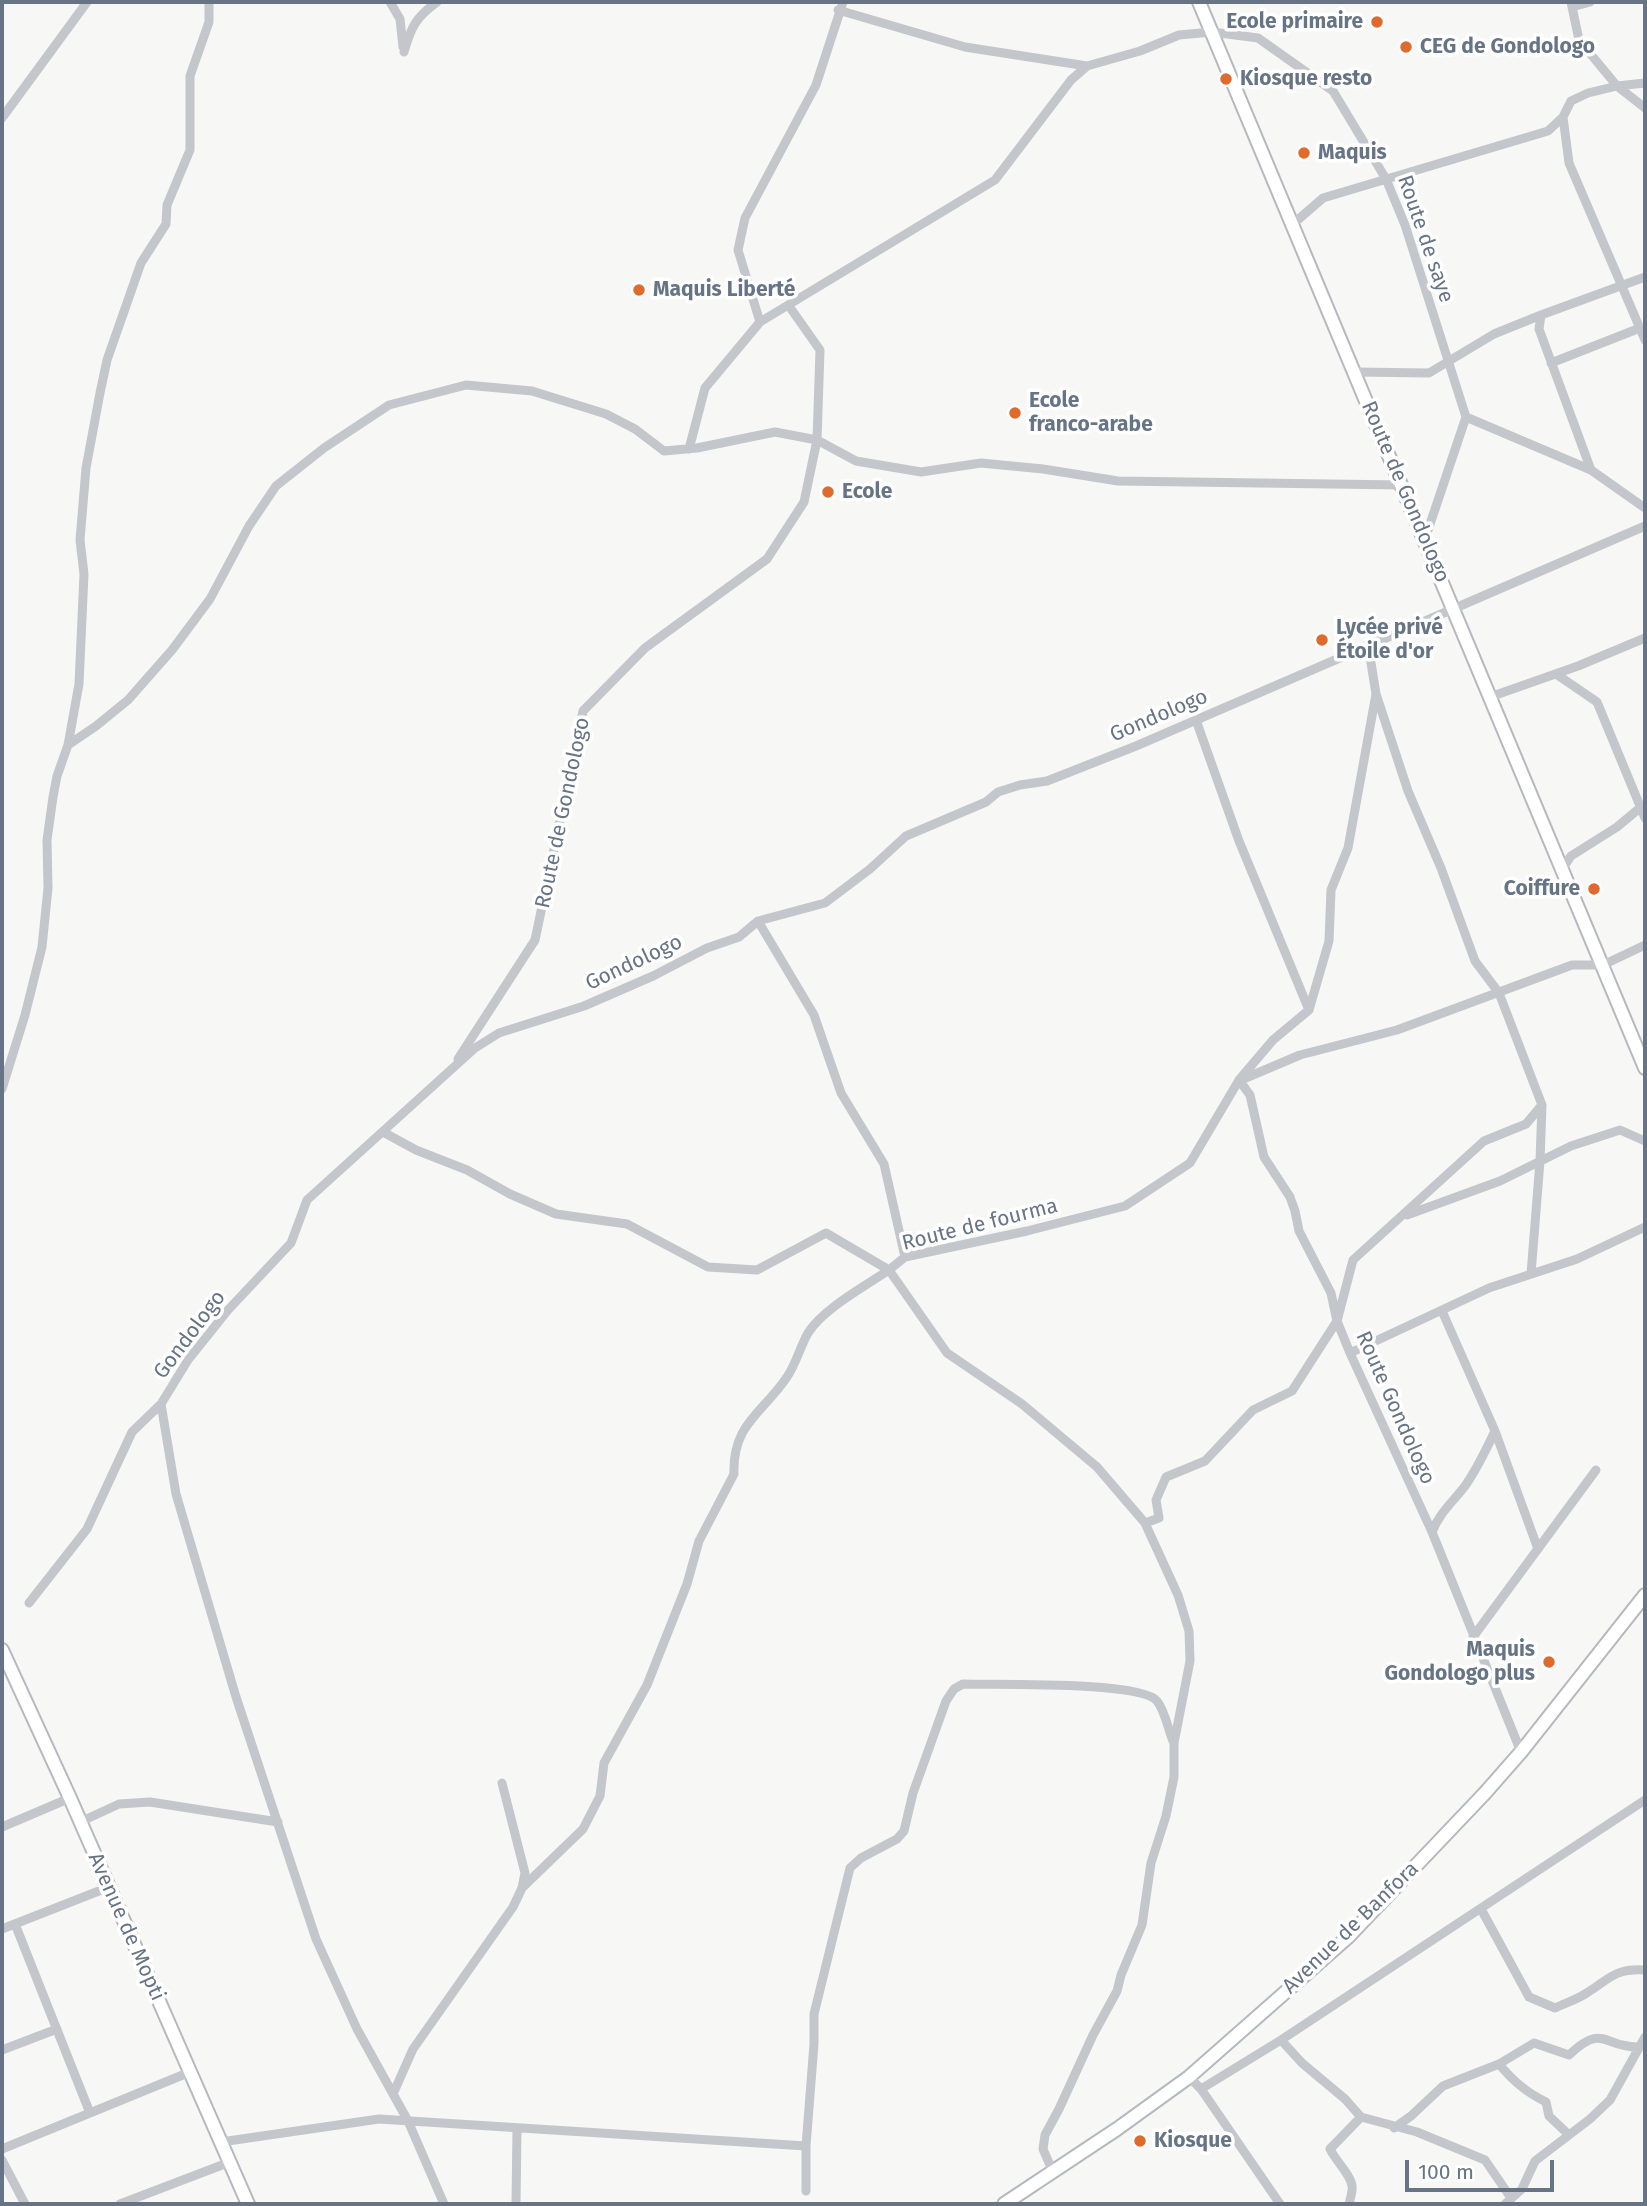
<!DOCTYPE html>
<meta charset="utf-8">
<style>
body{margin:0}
#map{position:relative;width:1647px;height:2206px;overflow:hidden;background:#f7f7f5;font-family:"Fira Sans",sans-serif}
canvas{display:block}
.frame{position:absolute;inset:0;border:4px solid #677485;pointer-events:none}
.scale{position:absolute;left:1405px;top:2160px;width:149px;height:32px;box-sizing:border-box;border:4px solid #677485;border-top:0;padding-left:9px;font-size:21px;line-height:24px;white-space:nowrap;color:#677485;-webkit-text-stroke:5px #fff;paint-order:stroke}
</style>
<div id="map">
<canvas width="1647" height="2206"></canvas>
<div class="frame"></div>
<div class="scale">100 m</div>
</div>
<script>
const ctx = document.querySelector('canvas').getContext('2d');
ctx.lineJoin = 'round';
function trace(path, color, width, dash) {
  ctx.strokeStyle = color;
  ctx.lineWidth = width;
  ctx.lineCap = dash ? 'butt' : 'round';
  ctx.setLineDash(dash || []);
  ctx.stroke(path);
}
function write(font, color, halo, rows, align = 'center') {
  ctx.font = font + ' "Fira Sans",sans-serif';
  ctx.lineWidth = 7;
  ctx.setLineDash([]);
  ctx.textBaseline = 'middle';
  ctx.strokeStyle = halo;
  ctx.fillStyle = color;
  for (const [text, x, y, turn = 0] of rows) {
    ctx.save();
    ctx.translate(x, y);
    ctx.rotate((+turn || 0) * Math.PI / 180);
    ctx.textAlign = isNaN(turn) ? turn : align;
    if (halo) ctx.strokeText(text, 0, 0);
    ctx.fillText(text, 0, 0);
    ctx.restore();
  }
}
const secondary = new Path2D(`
 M1199,2L1645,1068
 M2,1650L70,1798L248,2204
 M1004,2204L1117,2129L1189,2077L1348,1937L1485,1793L1521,1752L1645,1595`);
trace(secondary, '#b5b9bf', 16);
trace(new Path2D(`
 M390,2L400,19L403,47
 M1571,2L1579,40L1617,86L1645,83
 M1572,7L1590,2
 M838,10L965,47L1087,66L1140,51L1179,35L1212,32L1258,38L1333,91L1386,179L1405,225L1466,417L1425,539
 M404,52C411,27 416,17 437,2
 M1645,108L1617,86L1588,93L1571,101L1563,117L1569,163L1645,340
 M2,118L87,2
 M1293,224L1323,198L1548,131L1563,117
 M1645,277L1541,315L1539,329L1591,470L1645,508
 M760,322L995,180L1071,80L1087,66
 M1551,363L1640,328
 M1355,372L1429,373L1494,334L1541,315
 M1466,417L1591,470
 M689,449L705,388L760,322L738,250L745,218L816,85L843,2
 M1556,674L1597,702L1645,818
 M1490,697L1578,666L1645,638
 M68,745L96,726L128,700L172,650L210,599L249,526L276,486L324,448L389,405L466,385L532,391L606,414L635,429L664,451L697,448L775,432L817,440L856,461L921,472L981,463L1043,469L1118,481L1402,485
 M1561,871L1571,856L1617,827L1641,807
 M758,921L814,1015L841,1093L884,1164L905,1257
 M1309,1010L1329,941L1331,890L1348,848L1376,694
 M458,1059L535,940L583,711L645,648L767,559L804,502L817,440L820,350L789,306
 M1239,1080L1250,1095L1264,1157L1290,1197L1295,1211L1299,1231L1331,1293L1337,1321L1350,1353L1432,1532L1521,1752
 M1241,1080L1300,1055L1397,1030L1572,965H1603L1645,945
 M2,1089L25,1015L42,947L48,888L47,840L53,797L57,776L68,745L79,684L84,574L80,540L86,468L100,393L107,360L141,263L166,224L167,205L190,150V76L209,22V2
 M383,1132L416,1150L467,1170L510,1194L556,1214L627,1224L708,1267L757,1270L826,1233L889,1270L905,1257L1027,1231L1125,1206L1190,1163L1239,1080L1273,1040L1309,1010L1239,841L1196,720
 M1407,1215L1500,1181L1571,1146L1620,1130L1645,1141
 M1531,1274L1540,1161L1542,1105
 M1350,1353L1489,1288L1577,1259L1645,1227
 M161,1404L176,1494L236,1697L316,1939L357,2029L408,2121L444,2204
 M1495,1431L1538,1549
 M1145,1523L1159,1518L1156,1500L1166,1477L1205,1461L1253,1410L1292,1391L1337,1321L1353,1260L1484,1141L1526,1124L1542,1105L1499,993L1475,961L1441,868L1408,791L1376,694L1368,644
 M1432,1532C1440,1512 1452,1503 1465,1486C1477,1469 1486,1450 1495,1431L1442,1311
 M29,1603L87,1529L132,1432L161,1404L188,1360L228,1310L291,1243L307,1200L475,1048L499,1033L584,1006L653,976L707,948L739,937L758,921L825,903L870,869L906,836L986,802L998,792L1020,785L1047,781L1136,746L1645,526
 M1473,1637L1596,1470
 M80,1822L119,1804L150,1802L278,1822
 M2,1827L70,1798
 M522,1888L583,1829L600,1796L604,1763L647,1685L687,1584L699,1541L734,1474C732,1424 763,1413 787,1377C796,1364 800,1347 808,1333C823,1309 865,1286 889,1270L947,1353L1022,1404L1097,1467L1145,1523L1178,1595L1189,1631L1190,1661L1174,1743V1777L1166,1816L1151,1863L1142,1925L1121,1975L1117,1991L1093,2035L1059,2109L1045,2135L1043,2149L1053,2172
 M1481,1909L1529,1997L1555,2008C1565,2003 1576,2000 1585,1994C1609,1980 1613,1968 1645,1970
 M15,1924L90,2113
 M2,1929L109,1887
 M1281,2040L1302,2063L1345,2099L1361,2117L1417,2132L1485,2160L1511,2198
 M2,2050L57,2029
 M1499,2064L1534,2043L1569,2055C1604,2022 1603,2048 1639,2047
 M1189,2077L1201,2089L1280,2204
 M1201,2089L1281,2040L1645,1800
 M393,2094L413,2049L513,1907L522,1888L525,1873L502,1783
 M1394,2128L1411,2116L1443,2086L1499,2064C1513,2081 1526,2092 1546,2102L1549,2116L1569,2135
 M221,2142L379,2119L806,2146
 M2,2149L190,2072
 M2,2160L25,2204
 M806,2191V2146L814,2044V2014L850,1868L861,1858L897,1839L904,1831L913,1793L946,1701L954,1689L963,1684C995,1685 1141,1681 1157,1701C1165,1711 1168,1729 1173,1741
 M120,2204L230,2162
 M516,2204L517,2128
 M1349,2204C1350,2199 1353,2191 1352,2186C1351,2175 1335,2160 1330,2149L1361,2117
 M1505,2204L1522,2189L1535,2161L1590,2119L1610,2100L1645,2037`), '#c3c6ca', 9);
trace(secondary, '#fff', 12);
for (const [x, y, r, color] of [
 [1377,22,7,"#df6a2d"],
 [1406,47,7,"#df6a2d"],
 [1226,79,7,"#df6a2d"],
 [1304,153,7,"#df6a2d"],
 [639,290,7,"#df6a2d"],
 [1015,413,7,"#df6a2d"],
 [828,492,7,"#df6a2d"],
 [1322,640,7,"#df6a2d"],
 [1594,889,7,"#df6a2d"],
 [1549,1662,7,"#df6a2d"],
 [1140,2141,7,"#df6a2d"]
]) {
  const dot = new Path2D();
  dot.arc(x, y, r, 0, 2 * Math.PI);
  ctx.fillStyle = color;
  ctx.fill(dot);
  trace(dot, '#fff', 2.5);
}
write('bold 21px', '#677485', '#fff', [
 ["Ecole primaire",1363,22,"right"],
 ["CEG de Gondologo",1420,47],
 ["Kiosque resto",1240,79],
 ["Maquis",1318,153],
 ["Maquis Liberté",653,290],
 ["Ecole",1029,401],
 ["franco-arabe",1029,425],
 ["Ecole",842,492],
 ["Lycée privé",1336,628],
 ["Étoile d'or",1336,652],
 ["Coiffure",1580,889,"right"],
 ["Maquis",1535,1650,"right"],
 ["Gondologo plus",1535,1674,"right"],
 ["Kiosque",1154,2141]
], 'left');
write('21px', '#677485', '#fff', [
 ["Route de saye",1425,239,71],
 ["Route de Gondologo",1405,492,67],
 ["Gondologo",1159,716,-23],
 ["Route de Gondologo",563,813,-78],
 ["Gondologo",634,963,-25],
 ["Route de fourma",980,1225,-14],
 ["Gondologo",190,1335,-53],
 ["Route Gondologo",1395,1408,66],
 ["Avenue de Mopti",126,1927,66],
 ["Avenue de Banfora",1351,1928,-44]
]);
</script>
